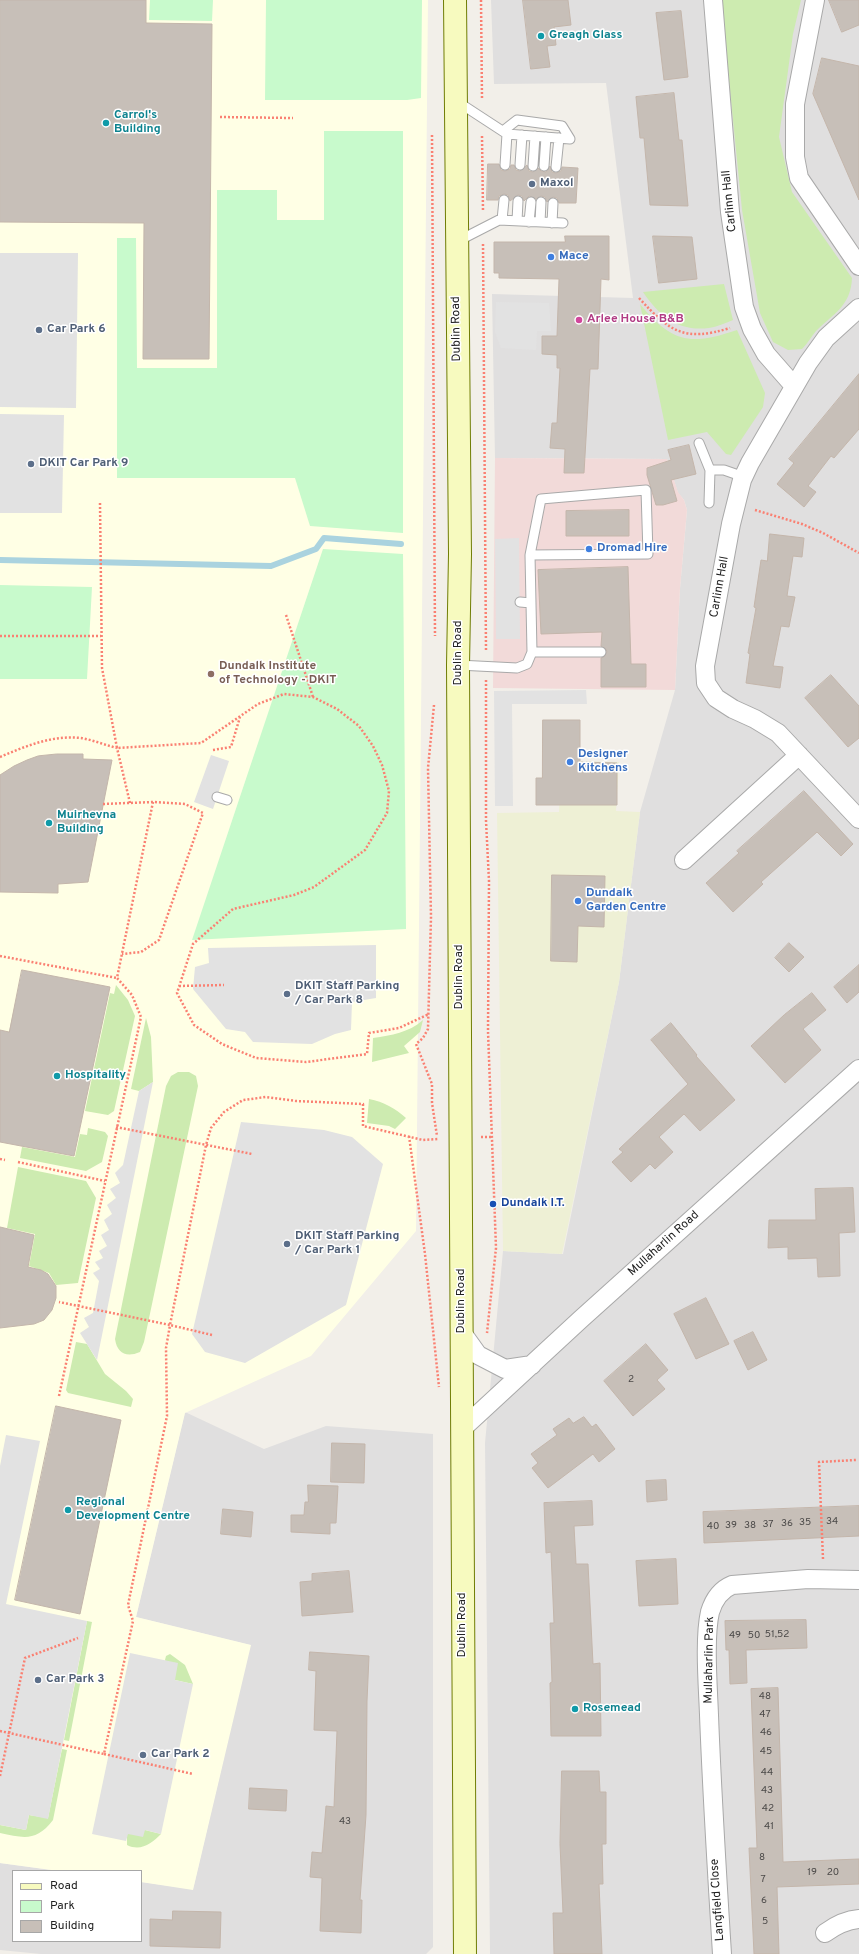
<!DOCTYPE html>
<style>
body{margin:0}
#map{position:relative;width:859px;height:1954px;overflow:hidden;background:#f2efe9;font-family:Overpass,sans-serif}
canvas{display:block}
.legend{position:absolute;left:12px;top:1870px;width:130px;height:72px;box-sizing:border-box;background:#fff;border:1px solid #a7a7a7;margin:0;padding:5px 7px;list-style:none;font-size:12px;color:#222}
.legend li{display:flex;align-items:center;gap:8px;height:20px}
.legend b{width:20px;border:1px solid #a7a7a7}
</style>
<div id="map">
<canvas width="859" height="1954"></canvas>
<ul class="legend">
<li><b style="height:5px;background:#f7fabf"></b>Road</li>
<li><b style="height:11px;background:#c8facc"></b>Park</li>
<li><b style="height:11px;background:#c7bfb8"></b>Building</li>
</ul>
</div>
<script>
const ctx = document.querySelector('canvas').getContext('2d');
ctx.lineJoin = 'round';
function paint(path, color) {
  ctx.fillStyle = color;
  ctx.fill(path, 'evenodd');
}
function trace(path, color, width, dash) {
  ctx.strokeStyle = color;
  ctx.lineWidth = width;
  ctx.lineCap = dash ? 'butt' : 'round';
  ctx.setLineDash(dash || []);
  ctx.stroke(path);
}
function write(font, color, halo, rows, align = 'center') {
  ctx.font = font + ' Overpass,sans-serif';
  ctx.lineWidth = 3;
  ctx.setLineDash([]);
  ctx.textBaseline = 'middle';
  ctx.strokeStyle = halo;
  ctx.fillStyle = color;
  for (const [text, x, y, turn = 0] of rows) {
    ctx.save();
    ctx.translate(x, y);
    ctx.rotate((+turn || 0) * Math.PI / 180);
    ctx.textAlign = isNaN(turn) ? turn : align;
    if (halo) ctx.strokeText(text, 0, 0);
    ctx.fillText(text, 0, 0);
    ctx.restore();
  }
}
paint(new Path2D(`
 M491,0H859V1954H490L485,1443L503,1251L563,1254L619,982L640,812L675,690L680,588L687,510L684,500L678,493L667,459L495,458L492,294L633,298L606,83L494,84Z
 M185,1412L264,1449L326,1426L433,1434V1947L426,1954H41L0,1950V1863L59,1871H13V1941H141V1882L193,1889L250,1645L136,1617Z`), '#e0dfdf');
paint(new Path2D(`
 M495,458L667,459L678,492L684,500L687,510L680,588L675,690L493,688Z`), '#f2dad9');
paint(new Path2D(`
 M0,0H428L416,1231L311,1356L185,1413L136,1617L251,1645L193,1890L141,1882V1871H59L0,1863Z`), '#ffffe5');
paint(new Path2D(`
 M561,761L619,762L616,811L640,812L619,982L562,1254L503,1251L497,813L559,812Z`), '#eef0d5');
paint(new Path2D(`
 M721,0H801L793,34L779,137L792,192L852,278C851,306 833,314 816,331C811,337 808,343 802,349L788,350L773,342L760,313L742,210Z
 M724,284L733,320C725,323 717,327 709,328C679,332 659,316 643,292Z
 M640,304C672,343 690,346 737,330L765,393L763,407L731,455L726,454L707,432L668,440Z
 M116,985L128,1000L135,1016L114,1111L108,1115L85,1111L110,993L114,994Z
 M146,1018L151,1037L153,1082L139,1091L131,1089Z
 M423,1020L420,1032L404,1046L409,1053L372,1062L373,1038C392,1035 408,1033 423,1020Z
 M178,1072H189L196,1076L198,1086L144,1342L140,1352C126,1358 117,1353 115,1339L166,1086L171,1076Z
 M369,1099C384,1102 395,1108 406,1118L395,1129L389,1126L367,1123Z
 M88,1128L105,1132L108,1136L102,1162L86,1171L20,1158L22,1147L75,1157L80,1134L87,1135Z
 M18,1167L86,1181L96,1198L78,1283L56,1285L49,1273L29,1266L35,1234L7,1228Z
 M76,1342L87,1344L105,1374L126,1391L133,1399L131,1407L68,1393L66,1390Z
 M87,1621L92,1622L69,1741L64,1740Z
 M170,1654L185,1665L193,1684L175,1680L165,1660L166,1656Z
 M62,1749L67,1750L53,1820C36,1842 24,1838 0,1833V1825L26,1830L29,1815L48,1818Z
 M145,1830L161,1834C152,1843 141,1852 127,1845V1834Z`), '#cdebb0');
paint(new Path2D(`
 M150,0H213L212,21L149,20Z
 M266,0H422L421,98L407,100H265Z
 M324,131H403V533L310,526L295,478H117V238H136L137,368H217V190H277V220H324Z
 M323,549L403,554L406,929L192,940Z
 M0,585L92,587L87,679H0Z`), '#c8facc');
paint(new Path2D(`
 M0,253H78L76,408L0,407Z
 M496,302L549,303L551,331H537L536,350L501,348L495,332Z
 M0,414L64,415L62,513H0Z
 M519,538L520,639H496L495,539Z
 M586,690L587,704H512L513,806H495L494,691Z
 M211,755L229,761L213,809L194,802Z
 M376,945V998L352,1002L351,1030L335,1034L312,1044L253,1042L245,1032L226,1029L193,989L195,967L209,963L208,948Z
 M153,1082L97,1360L80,1333L89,1327L84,1318L93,1313L99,1281L93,1273L100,1269L95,1262L103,1258L99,1251L107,1246L101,1235L109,1230L104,1220L112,1214L107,1205L116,1198L110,1189L120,1183L115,1173L123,1165L139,1091Z
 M241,1122L324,1130L352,1137L383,1164L346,1305L245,1363L205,1352L192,1334Z
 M6,1435L40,1441L6,1604L87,1621L48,1819L29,1815L26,1830L0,1825V1466Z
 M130,1653L178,1663L175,1680L193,1684L161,1834L145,1830L143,1837L128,1834L126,1841L92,1834Z`), '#e2e2e2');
trace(new Path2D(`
 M0,560L271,566L316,549L324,538L401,544`), '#aad3df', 6);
const building = new Path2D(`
 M0,0H146V23L212,24L209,359H143L144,223L0,222Z
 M523,0H568L571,25L554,27L556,45L547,46L550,67L531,69Z
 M829,0H859V25L842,32Z
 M681,11L688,77L664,80L656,13Z
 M822,58L859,66V200L813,94Z
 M674,93L679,140H682L688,206L650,205L644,138H640L636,97Z
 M488,164H499L501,170L505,171L510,169L511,165H514L516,170L520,171L527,165L529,171L533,172L538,168L541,171L546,172L550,166L552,172L556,173L561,171L562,167L578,168L576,203H559L557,198L553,197L547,202L545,197L541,196L536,199L529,196L524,201L522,196L518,195L510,201L508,195L504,194L499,196L498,200H487Z
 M565,236H609V280L601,279L598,369H590L584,473H564L565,449L550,448L552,423H557L560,368H557V355L542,354V336H557L559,279L499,278V273H494V242H565Z
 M653,236L692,237L697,279L659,283Z
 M859,374V429L834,458L831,456L808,486L816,492L804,507L777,484L794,463L789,459Z
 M689,445L696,474L671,480L677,501L663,505H656L647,475V468L671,460L668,450Z
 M629,510V536H566V511Z
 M770,534L804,538L802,557L793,556L787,596L795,597L789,627L781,626L773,666L783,667L780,688L746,683L750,654L748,653L756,608L754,607L761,560L767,561Z
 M628,567L631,664H646V687H601V658L604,657L607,652L606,649L601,646L602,632L541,634L538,570Z
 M831,675L859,706V738L848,747L805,698Z
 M543,720H580V762L617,763V805H536V778H542Z
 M57,754H83V759L112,760L88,882L58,884V893L0,892V775L14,766L27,760L38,756Z
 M804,791L853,844L841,856L817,832L761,882L763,884L733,912L706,883L739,853L737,851Z
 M552,875L605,876L604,927L578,926L577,962L551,961Z
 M789,943L804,957L789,972L775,958Z
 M859,965V992L847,1003L834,987Z
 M22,970L110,987L74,1156L0,1142V1030L9,1032Z
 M812,993L826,1010L803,1029L821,1050L785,1083L751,1046L784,1015Z
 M671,1023L697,1055L696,1056L735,1100L700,1131L684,1114L659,1137L673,1152L655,1169L650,1164L631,1182L612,1162L623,1152L619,1149L688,1084L651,1040Z
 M853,1188L855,1232L839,1233L840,1276L818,1277L817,1258L788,1259V1247L768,1248L769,1220H816L815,1189Z
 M0,1227L34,1235L28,1267L41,1270L48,1274L56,1286V1298L52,1310L44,1320L34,1324L0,1328Z
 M706,1298L729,1344L696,1359L674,1314Z
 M753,1332L767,1360L748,1370L734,1341Z
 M646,1344L668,1370L657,1380L665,1389L633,1416L604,1381Z
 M56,1406L121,1420L80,1614L15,1600Z
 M584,1417L592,1427L596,1424L615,1449L599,1462L593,1454L548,1488L532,1468L538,1463L531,1454L557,1435L553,1429L569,1418L573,1423Z
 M332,1443L365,1444L364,1483L331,1482Z
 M666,1480L667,1500L647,1502L646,1481Z
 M308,1485L338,1486L336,1523H330V1534L291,1532V1515H304L305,1502H308Z
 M592,1501L593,1525L574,1526L576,1564H588L593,1664L600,1663L601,1736H551L550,1683L552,1682L550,1623H554L551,1552L546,1553L544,1503Z
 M859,1506V1536L704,1543L703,1512Z
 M223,1509L253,1512L251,1537L221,1534Z
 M676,1559L678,1604L639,1606L636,1561Z
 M349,1571L353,1612L302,1616L300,1582L312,1581V1574Z
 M806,1620L807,1648L746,1650L747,1683L730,1684L729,1650H726L725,1621Z
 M310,1652L369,1656L367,1701L366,1815L360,1900H362L361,1933L320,1931L322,1878L310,1877L312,1852L322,1853L326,1806L334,1807L337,1731L314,1730L316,1671L309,1670Z
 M778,1688L783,1862L859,1859V1884L777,1887L779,1954H754L749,1848H757L751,1689Z
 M562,1771H599L600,1792H606V1844H602L603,1884H599L602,1954H554L553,1913H563L560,1844Z
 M250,1788L287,1790L286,1811L249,1809Z
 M173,1911L221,1912L220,1948L150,1946V1919L172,1920Z`);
paint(building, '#c7bfb8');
trace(building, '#c4b6ab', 1);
const lane = new Path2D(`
 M458,102L507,134L570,139
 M503,131L517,120L562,126L570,139
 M505,165L507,134
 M520,165L522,135
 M533,166L535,136
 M544,166L546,137
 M556,167L559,138
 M502,220L504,200
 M517,221L518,201
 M529,222L531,202
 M540,222L541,202
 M552,223L553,203
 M458,241L499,220L563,223
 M699,443L710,470L709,503
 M710,470H724L744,477
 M520,602L531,603
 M532,652H601
 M458,665L517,668L527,664L532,652L530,555L648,554L646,490L541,499L530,555
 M217,797L227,800`);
const street = new Path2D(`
 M713,0L730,212L744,307L752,329L766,354L794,386
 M815,0L795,104V157L799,178L859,266
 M859,308L826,338L808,363L750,463L742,480L731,524L705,666L706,683L716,698L733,709L755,719L778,733L859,819
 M684,860L799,755
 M463,1334L478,1355L505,1369L532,1365
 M463,1428L581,1319L859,1069
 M825,1933C836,1925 846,1920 859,1919
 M722,1954C717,1874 712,1795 709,1715C708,1687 704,1638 710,1612C714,1599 720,1590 732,1585L808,1579L859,1580`);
const secondary = new Path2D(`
 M455,0L460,554L458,665L465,1954`);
trace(lane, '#a9a9a9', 11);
trace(street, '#a9a9a9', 20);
trace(secondary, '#707d05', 24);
trace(new Path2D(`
 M481,0L482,99
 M220,117L293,118
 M432,135L435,636
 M482,136L483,211
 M483,244L486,651
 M639,298C670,332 684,342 730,328
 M100,503L102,668L117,748L201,743L258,704L284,694L313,697L337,709L359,726L373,746L382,765L389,791L387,813L365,850L314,887L294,895L233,909L193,944L177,993L194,1025L222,1044L256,1058L306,1062L367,1054L369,1033L399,1028L429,1014
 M755,510L802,524L823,533L859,553
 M286,615L313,697
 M0,636H101
 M486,680V821L489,881L488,1031L496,1248L487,1333
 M434,705L428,768L431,917L428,1029L423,1038L416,1044L432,1084V1103L437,1136
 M213,750L231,747L240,717
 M0,757C26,746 52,735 81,738C93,740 105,745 117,748L130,803
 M103,804L153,802L185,804L203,813L159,940L141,952L122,954
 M0,956L117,978
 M179,986L224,985
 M116,1127L252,1154
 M409,1136L425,1254L439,1387
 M481,1137H493
 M0,1159L5,1160
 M18,1162L105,1181
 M212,1335L170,1325L206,1145L211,1128L224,1112L243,1100L266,1097L296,1101L363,1104V1126L423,1140L438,1139
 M59,1396L141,1017L132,995L117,978L153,802
 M823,1559L819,1462L856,1460
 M0,1731L104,1754L133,1621L128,1605L167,1416L166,1348L170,1325L59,1302
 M104,1754L193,1774
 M0,1776L25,1658L78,1638`), '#fa8072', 2.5, [2, 2]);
trace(lane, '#fff', 9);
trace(street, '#fff', 18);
trace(secondary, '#f7fabf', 22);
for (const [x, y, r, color] of [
 [541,36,4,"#0f9aa8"],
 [106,123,4,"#0f9aa8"],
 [532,184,4,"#5c6f8a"],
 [551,257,4,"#3f7fe0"],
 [579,320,4,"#d1479c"],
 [39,330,4,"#5c6f8a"],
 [31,464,4,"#5c6f8a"],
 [589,549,4,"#3f7fe0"],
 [211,674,4,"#8d6e63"],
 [570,762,4,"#3f7fe0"],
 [49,823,4,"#0f9aa8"],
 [578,901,4,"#3f7fe0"],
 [287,994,4,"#5c6f8a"],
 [57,1076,4,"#0f9aa8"],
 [493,1204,4,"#1a4fb4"],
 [287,1244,4,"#5c6f8a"],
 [68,1510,4,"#0f9aa8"],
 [38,1680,4,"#5c6f8a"],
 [575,1709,4,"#0f9aa8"],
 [143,1755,4,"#5c6f8a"]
]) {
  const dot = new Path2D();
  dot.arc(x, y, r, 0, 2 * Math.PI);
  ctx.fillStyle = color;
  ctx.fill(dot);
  trace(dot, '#fff', 1.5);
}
write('10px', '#4b4948', null, [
 ["2",631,1380],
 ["34",832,1522],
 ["35",805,1523],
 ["36",787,1524],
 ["37",768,1525],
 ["39",731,1526],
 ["38",750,1526],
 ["40",713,1527],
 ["51,52",777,1635],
 ["49",735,1636],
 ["50",754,1636],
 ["48",765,1697],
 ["47",765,1715],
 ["46",766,1733],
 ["45",766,1752],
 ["44",767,1773],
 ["43",767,1791],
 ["42",768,1809],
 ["43",345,1822],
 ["41",769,1827],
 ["8",762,1858],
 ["19",812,1873],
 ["20",833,1873],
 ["7",763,1880],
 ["6",764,1901],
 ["5",765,1922]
]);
write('bold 12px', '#0d838f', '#fff', [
 ["Greagh Glass",549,36],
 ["Carrol's",114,116],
 ["Building",114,130],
 ["Muirhevna",57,816],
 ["Building",57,830],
 ["Hospitality",65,1076],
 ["Regional",76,1503],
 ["Development Centre",76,1517],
 ["Rosemead",583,1709]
], 'left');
write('bold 12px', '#4e5e75', '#fff', [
 ["Maxol",540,184],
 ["Car Park 6",47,330],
 ["DKIT Car Park 9",39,464],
 ["DKIT Staff Parking",295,987],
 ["/ Car Park 8",295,1001],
 ["DKIT Staff Parking",295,1237],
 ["/ Car Park 1",295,1251],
 ["Car Park 3",46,1680],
 ["Car Park 2",151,1755]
], 'left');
write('12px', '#222', '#fff', [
 ["Carlinn Hall",730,201,-96],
 ["Dublin Road",457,329,-91],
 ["Carlinn Hall",720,587,-80],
 ["Dublin Road",459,653,-90],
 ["Dublin Road",460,977,-90],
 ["Mullaharlin Road",664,1244,-42],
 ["Dublin Road",462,1301,-90],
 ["Dublin Road",463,1625,-90],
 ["Mullaharlin Park",710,1660,-89],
 ["Langfield Close",718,1900,-94]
]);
write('bold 12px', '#366cbe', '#fff', [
 ["Mace",559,257],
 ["Dromad Hire",597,549],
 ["Designer",578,755],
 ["Kitchens",578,769],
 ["Dundalk",586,894],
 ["Garden Centre",586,908]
], 'left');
write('bold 12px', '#b23c85', '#fff', [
 ["Arlee House B&B",587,320]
], 'left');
write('bold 12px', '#785e54', '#fff', [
 ["Dundalk Institute",219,667],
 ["of Technology - DKIT",219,681]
], 'left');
write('bold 12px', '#164399', '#fff', [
 ["Dundalk I.T.",501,1204]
], 'left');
</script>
